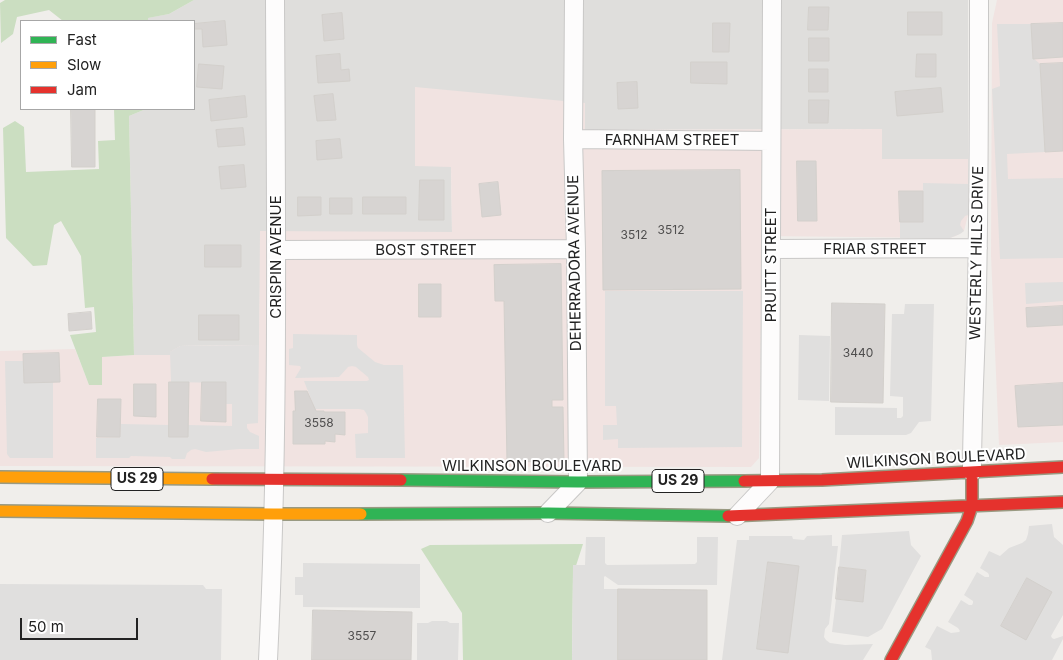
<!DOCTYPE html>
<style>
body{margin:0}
#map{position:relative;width:1063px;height:660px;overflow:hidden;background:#f0eeeb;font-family:Inter,sans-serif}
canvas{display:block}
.legend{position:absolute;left:20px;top:20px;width:175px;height:90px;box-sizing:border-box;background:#fff;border:1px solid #a7a7a7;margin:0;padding:6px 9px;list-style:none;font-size:15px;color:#222}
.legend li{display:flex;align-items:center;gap:10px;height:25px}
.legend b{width:25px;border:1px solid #a7a7a7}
.scale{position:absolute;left:20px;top:618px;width:118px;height:22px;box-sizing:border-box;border:2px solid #222;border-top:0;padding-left:6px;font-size:15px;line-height:18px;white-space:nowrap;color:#222;-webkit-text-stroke:4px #fff;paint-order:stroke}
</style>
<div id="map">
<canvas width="1063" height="660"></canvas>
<ul class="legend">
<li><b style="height:6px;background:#30b455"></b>Fast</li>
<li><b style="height:6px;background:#ff9f0a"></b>Slow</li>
<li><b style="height:6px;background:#e5322d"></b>Jam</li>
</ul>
<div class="scale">50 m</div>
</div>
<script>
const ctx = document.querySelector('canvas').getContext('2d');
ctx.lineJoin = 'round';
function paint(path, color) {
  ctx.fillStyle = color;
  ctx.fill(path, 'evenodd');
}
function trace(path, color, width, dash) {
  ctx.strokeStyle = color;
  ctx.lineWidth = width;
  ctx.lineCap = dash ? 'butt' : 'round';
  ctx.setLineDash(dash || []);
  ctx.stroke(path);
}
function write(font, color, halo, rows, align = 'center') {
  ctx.font = font + ' Inter,sans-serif';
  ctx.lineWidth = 4;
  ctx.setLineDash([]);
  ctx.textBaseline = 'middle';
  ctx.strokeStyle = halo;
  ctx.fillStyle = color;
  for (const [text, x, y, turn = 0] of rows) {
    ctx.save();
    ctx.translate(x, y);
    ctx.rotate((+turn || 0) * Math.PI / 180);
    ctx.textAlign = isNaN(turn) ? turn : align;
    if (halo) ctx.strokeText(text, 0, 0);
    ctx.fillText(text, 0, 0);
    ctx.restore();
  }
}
paint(new Path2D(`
 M194,0H968V159H882V129L585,130L584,103L562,102L415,166H451L452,232H261L259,345L180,346L171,355H134L129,116L146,109H194V21H148L147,18L169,14Z`), '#dfdedc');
paint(new Path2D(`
 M997,0H1063V442L999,445L991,255L992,23Z
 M415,87L585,103V130L882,129V159H968V215L964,231L956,236L950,238L762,236L759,458L751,467L0,466V351L75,349L89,385H102V357L134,355H170V352L180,346L259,345L260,231L452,232L451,167L415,166Z`), '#f1e3e1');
paint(new Path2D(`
 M5,0H194L169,14L148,18V21H63L49,10L17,17L13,34L1,43L0,3Z
 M114,109H146L129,116L134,355L102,357V385H89L70,335L96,332L94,307L85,308L81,256L61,221L54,225L47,265L33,266L6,238L3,128L15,121L24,127L26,172L99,169L98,141L115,140Z
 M583,544L573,575L572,660H463L462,613L421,549L430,545Z`), '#cbdec1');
paint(new Path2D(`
 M997,24H1031L1033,58L1040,64L1045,152L1007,154L1008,179L1063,178V258L1000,259L992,89L1000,86Z
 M923,183L968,184V215L965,216L961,221L960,225L964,231L960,234L950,238H900V222H923Z
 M1063,282V301L1026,304L1025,283Z
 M605,291H743L742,447L618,448V439L603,440V425H617L616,406H605Z
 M905,304H934L931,421L919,422L911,433L906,435H835V407L897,408V418H901L903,416V397L890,396L892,314H904Z
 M293,334L357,335V345L358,348L375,362L384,365H403L405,458H356L355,434L368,433V417L366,413L364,410L359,409H315L304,381H367L369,380L368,377L356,367L352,366L348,367L339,377L295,378L301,368L300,366L289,365V349L293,348Z
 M799,335L830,336L829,401L798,400Z
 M259,345L258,423L247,424V428L250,432L259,436V449H239L206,452L195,449L191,450L187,453L185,459H172L170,457L131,456L129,458H96V438L120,437L121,424L169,425V437H188V425L232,426V404H226V383L171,382L170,352L180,346Z
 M5,361H23L24,383L53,382V458H10L7,454Z
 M1052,524L1054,537L1063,545V615L1051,636L1052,638L1054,639L1063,636V639L1052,660H932L931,650L925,647L937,626L951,633L959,632L960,631L958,628L948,622L961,600L969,605H972L973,603V601L964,595L977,572L985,577H989V575L988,573L980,568L989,551L1000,556L1009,548L1022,543L1026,540L1028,534L1029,526Z
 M909,531L911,545L921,556L882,629L868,637L832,632L836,599L863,601L866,570L839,567L842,535Z
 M832,535V546H838L829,624L825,629L824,637L826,640L830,643L845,645L873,644L863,660H722L737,540H749V536H792L793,539L804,540L807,536Z
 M586,537H605V563L607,565L695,564L697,562V537H718L717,585H618L605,576L604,577V589H617V660H572L573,565H585Z
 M303,563L420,564V608L303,607V595H295V577H303Z
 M0,584L203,585L206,589H222L221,660H0Z
 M432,621H447L450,623H459L458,660H417V623H428Z`), '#e0dfde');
const building = new Path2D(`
 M809,7H829L828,30H808Z
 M908,12H942V35H908Z
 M342,13L344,39L324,41L322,15Z
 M225,21L227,45L203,47L202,29H194V24Z
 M713,23H730L729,52H713Z
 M1063,23V57L1033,59L1031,24Z
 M809,38H829V61H809Z
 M340,54L341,70L349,69L350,81L318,83L316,56Z
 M917,54H936V77H916Z
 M691,62H727V84L691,83Z
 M1063,63V151L1045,152L1040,64Z
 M199,64L224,66L222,89L197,87Z
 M809,69H828V92H809Z
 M637,82L638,108L618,109L617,83Z
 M941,88L943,112L897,116L895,92Z
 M333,94L336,120L317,121L314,96Z
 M245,96L247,117L211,121L209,100Z
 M809,100H829L828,123H809Z
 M71,109H95V167H72Z
 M243,128L245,145L218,147L216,130Z
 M340,139L342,158L317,160L316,141Z
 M797,161H816L817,221H798Z
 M244,165L246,187L221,189L219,167Z
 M740,170L741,289L603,290L602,171Z
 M420,180H444V220H419Z
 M498,182L501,215L482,217L479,184Z
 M899,191H923V222H900Z
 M298,197H321V215L298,216Z
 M363,197H406V214H363Z
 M330,198H352V214H330Z
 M205,245H241V267H205Z
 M561,264L563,400H552V407H563L564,461L507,462L504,301H495L494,265Z
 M419,284H441V317H419Z
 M832,303L885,304L883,403L831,402Z
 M1063,306V325L1027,327L1026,308Z
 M91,312L92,329L69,331L68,314Z
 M199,315H239V340H199Z
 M59,353L60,382L24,383L23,354Z
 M169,382H189L188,437H169Z
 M202,382H226V422L201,421Z
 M1063,383V425L1018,427L1015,386Z
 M134,384H156V417L134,416Z
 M295,391H307L316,411H324V412H345V435L335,434V442L325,441V444H293V411H295Z
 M98,399H121L120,437H97Z
 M768,562L799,566L788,653L757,649Z
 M839,567L866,570L863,602L836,599Z
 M1027,578L1052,592L1026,640L1001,626Z
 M618,589L707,590V660H618Z
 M313,610L412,612L411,660H312Z`);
paint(building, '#d7d4d2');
trace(building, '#d3d0cc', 1);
const street = new Path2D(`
 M573,139L771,141
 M772,249L978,248
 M276,250L576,249
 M972,472C972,411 976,350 977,289C979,193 979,96 979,0
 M548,513L578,482L576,249L573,139L574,0
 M737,516L770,481L772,0
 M268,660C279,440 276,220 275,0`);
const fast = new Path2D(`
 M401,480L578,482L744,481
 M361,514L548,513L728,516`);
const slow = new Path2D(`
 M0,477L212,479
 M0,511L273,514H361`);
const jam = new Path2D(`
 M212,479L401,480
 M744,481L822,480L1063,467
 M728,516L1063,502
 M891,660L967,521L972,506V472`);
trace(street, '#c9c8c7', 20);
trace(fast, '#999a82', 14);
trace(slow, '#999a82', 14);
trace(jam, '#999a82', 14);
trace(street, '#fdfcfc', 18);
trace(fast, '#30b455', 11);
trace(slow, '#ff9f0a', 11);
trace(jam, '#e5322d', 11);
write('12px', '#4f4e4e', null, [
 ["3512",671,230],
 ["3512",634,235],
 ["3440",858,353],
 ["3558",319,423],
 ["3557",362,636]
]);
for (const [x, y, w] of [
 [137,479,52],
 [678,481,52]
]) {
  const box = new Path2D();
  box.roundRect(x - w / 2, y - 11.5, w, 23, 4);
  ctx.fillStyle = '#fff';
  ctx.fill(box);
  trace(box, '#222', 1);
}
write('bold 14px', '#222', null, [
 ["US 29",137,479],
 ["US 29",678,481]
]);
write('15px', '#222', '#fff', [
 ["FARNHAM STREET",672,140],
 ["FRIAR STREET",875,249],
 ["BOST STREET",426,250],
 ["WESTERLY HILLS DRIVE",977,253,-89],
 ["CRISPIN AVENUE",276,257,-90],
 ["DEHERRADORA AVENUE",575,263,-91],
 ["PRUITT STREET",771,265,-90],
 ["WILKINSON BOULEVARD",936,459,-3],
 ["WILKINSON BOULEVARD",532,466]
]);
</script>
